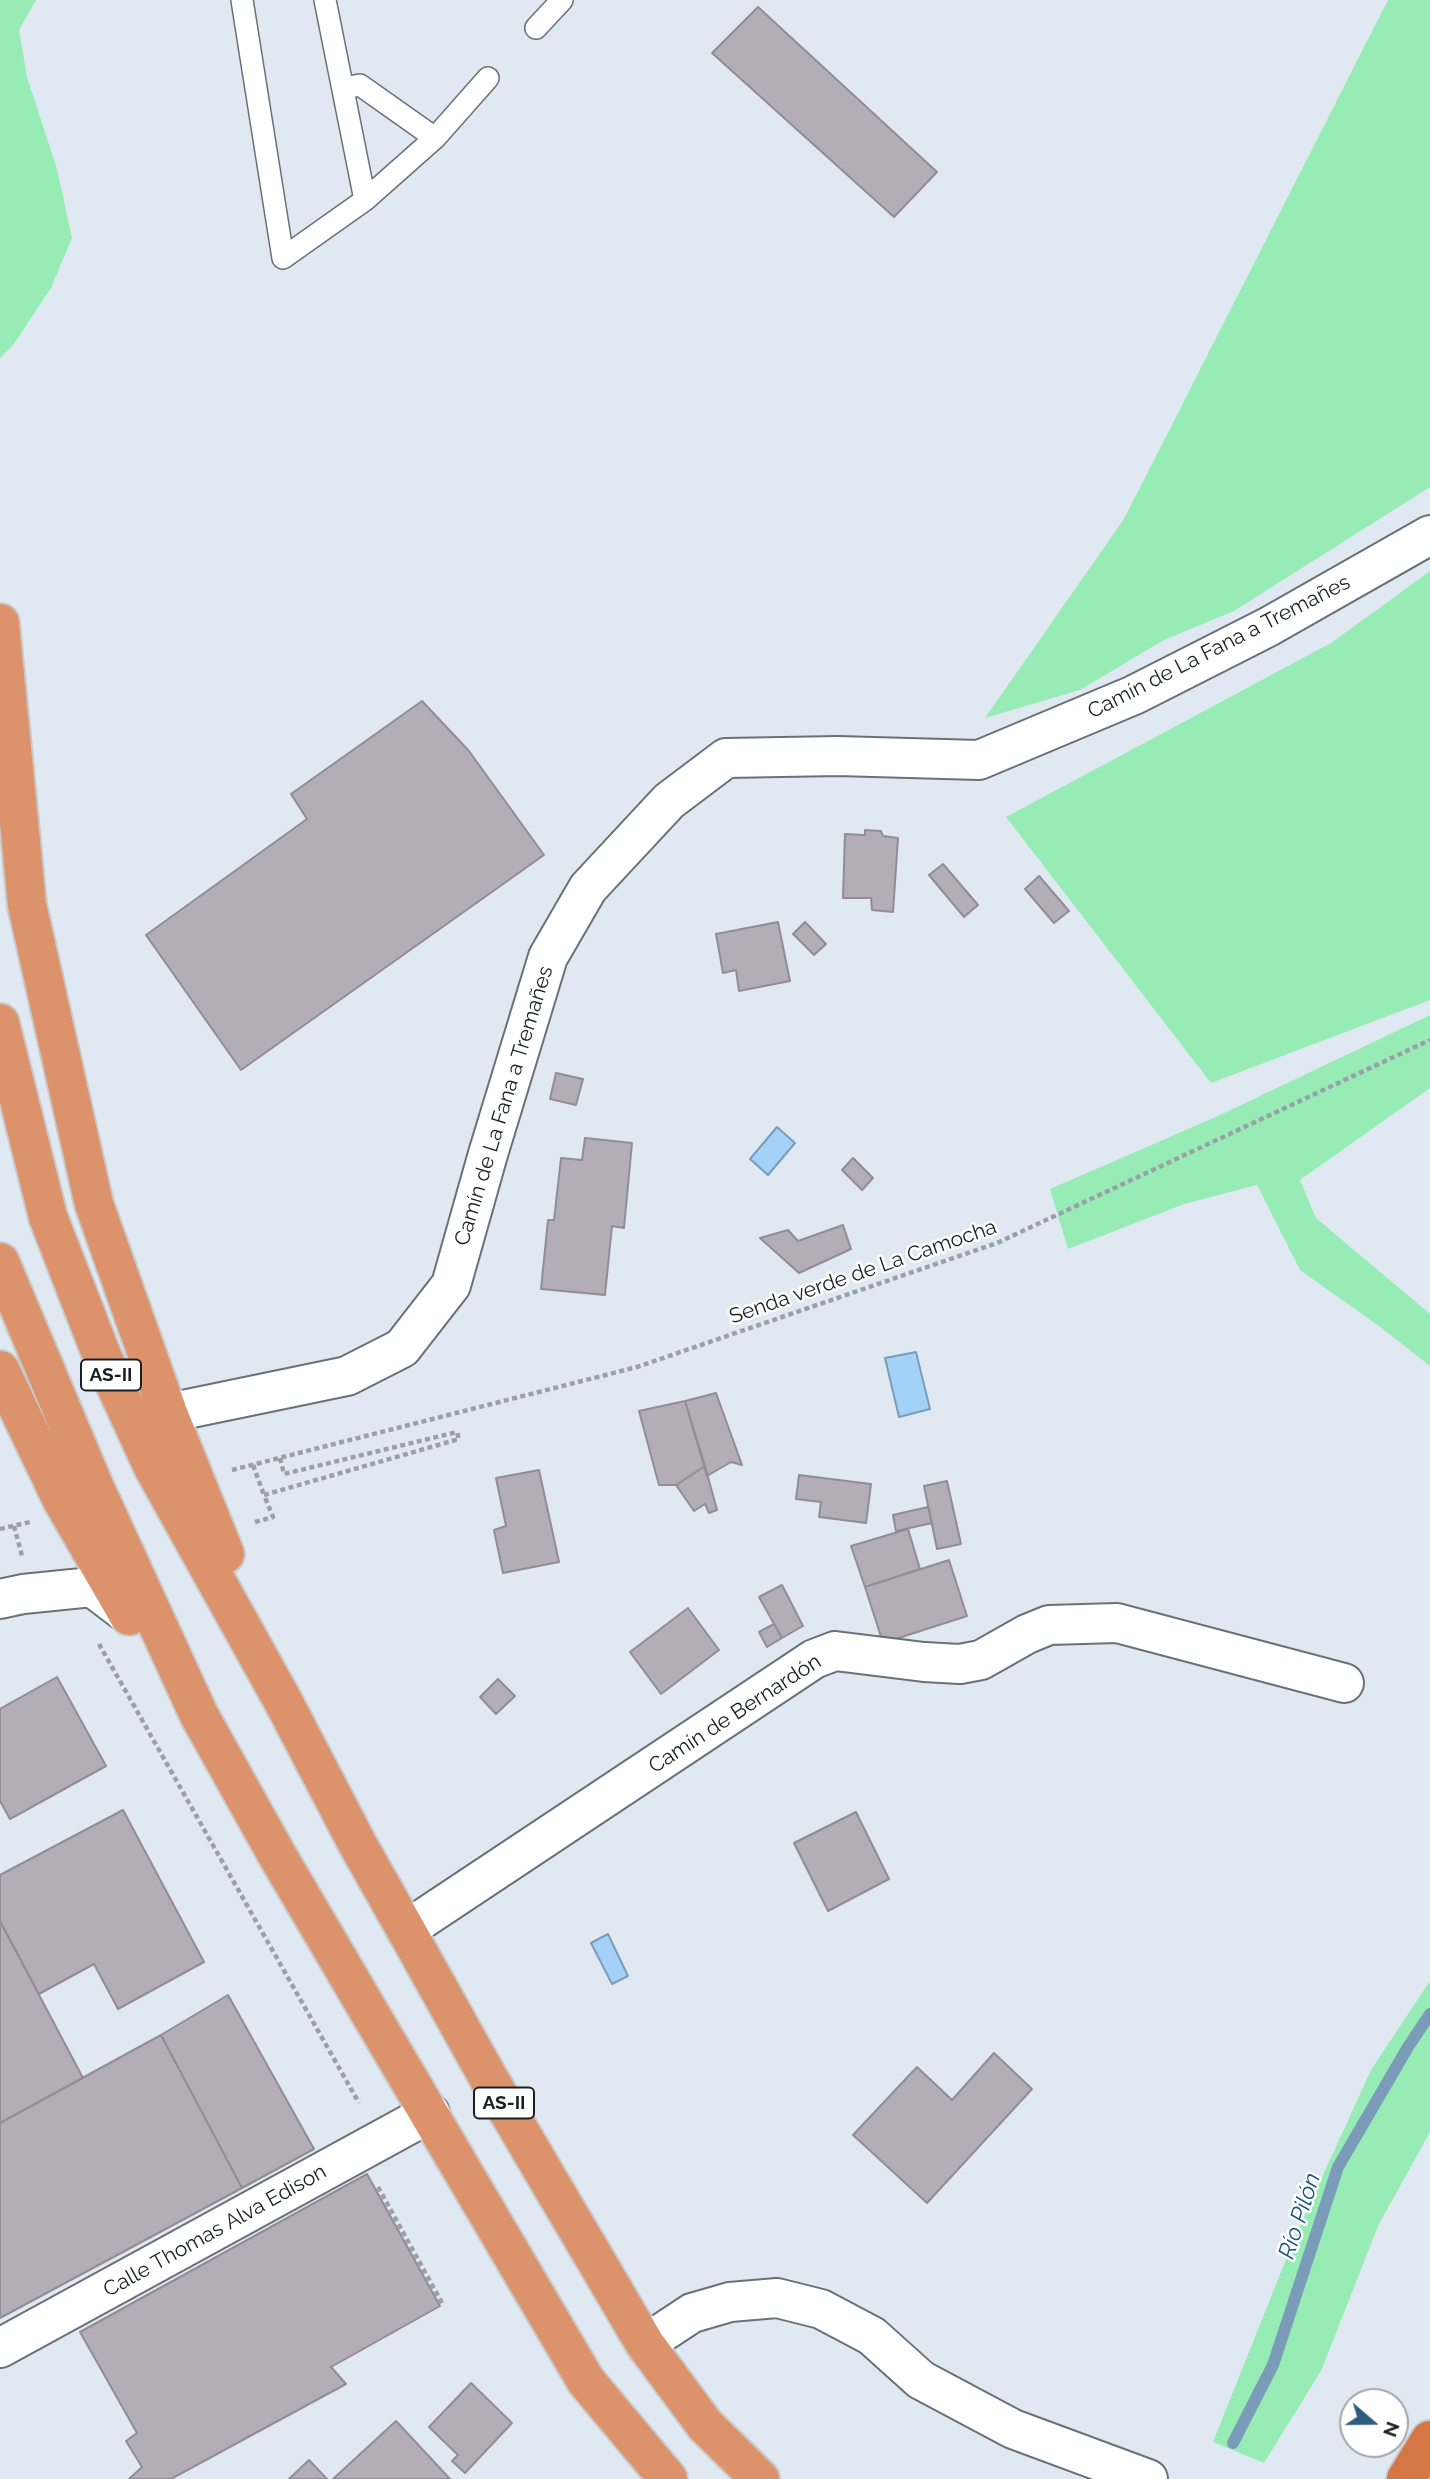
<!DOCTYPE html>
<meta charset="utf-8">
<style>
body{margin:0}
#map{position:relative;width:1430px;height:2479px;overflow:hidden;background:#e0e9f2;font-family:Raleway,sans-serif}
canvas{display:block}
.north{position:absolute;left:1339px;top:2388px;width:70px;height:70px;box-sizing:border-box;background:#fff;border:2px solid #a4a5a7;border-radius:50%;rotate:110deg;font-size:19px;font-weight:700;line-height:28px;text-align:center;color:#1c1f22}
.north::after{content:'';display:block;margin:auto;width:24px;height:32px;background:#2d5e7c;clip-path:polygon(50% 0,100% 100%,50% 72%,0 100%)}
</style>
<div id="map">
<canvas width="1430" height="2479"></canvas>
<div class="north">N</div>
</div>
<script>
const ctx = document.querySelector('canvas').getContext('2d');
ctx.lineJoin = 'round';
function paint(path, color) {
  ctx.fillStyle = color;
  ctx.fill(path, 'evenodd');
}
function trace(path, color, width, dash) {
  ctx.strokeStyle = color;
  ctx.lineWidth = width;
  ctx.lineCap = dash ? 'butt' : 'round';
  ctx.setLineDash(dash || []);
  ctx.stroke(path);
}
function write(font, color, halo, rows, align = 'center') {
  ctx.font = font + ' Raleway,sans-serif';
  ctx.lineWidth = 5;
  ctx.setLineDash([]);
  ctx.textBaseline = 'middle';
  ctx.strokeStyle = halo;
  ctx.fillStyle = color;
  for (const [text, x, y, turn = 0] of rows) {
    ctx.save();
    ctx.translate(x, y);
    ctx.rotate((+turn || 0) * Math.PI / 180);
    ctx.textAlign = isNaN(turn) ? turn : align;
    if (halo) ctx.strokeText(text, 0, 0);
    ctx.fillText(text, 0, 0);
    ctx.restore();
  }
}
paint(new Path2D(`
 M0,0H36L19,30L27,77L57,169L72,238L51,288L14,344L0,358Z
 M1388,0H1430V487L1234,611L1164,640L1080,690L985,718L1124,519Z
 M1430,571V1000L1211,1083L1006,817L1331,643Z
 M1430,1015V1088L1300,1180L1316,1218L1430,1314V1366L1383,1329L1300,1270L1257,1185L1184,1204L1068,1249L1050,1189L1218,1116Z
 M1430,1981V2132L1379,2224L1321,2371L1264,2463L1213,2442L1297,2232L1371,2070Z`), '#97ecb6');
const water = new Path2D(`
 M777,1127L795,1143L768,1175L750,1159Z
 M916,1352L930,1409L899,1417L885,1358Z
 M608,1934L628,1976L612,1984L591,1943Z`);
paint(water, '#a3d1f8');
trace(water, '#7a9cb8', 2);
trace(new Path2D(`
 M1233,2443L1273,2365L1338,2167L1408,2047L1430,2014`), '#7a9cb8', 12);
const building = new Path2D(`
 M758,7L937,172L894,217L712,53Z
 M422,701L469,751L544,855L241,1070L146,935L307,819L291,794Z
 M865,830L881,831L883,836L898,838L893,912L872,910L871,898H843L845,834L865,835Z
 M943,864L978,905L964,917L929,875Z
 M1039,876L1069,911L1054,923L1025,889Z
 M778,922L790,981L739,991L736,970L723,973L716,934Z
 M805,922L826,944L814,955L793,934Z
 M556,1073L583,1079L576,1105L550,1099Z
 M585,1138L632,1143L624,1228L612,1226L605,1295L541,1289L548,1220H554L561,1158L582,1160Z
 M853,1158L873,1178L862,1190L842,1170Z
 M843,1225L851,1249L799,1273L760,1238L788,1230L798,1241Z
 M716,1393L742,1465L731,1462L707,1476L685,1401Z
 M685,1401L705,1466L676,1485H659L639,1411Z
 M705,1466L717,1510L709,1513L705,1504L694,1511L676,1485Z
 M539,1470L559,1562L503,1573L494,1530L506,1526L496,1478Z
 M799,1475L871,1484L866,1523L819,1517L821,1502L796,1499Z
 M947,1481L961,1544L937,1549L924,1486Z
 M928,1507L932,1523L896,1531L893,1515Z
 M908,1529L920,1569L865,1587L851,1546Z
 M949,1560L967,1616L883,1643L865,1587Z
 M782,1585L803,1626L782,1638L759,1597Z
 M688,1608L719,1650L661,1694L630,1652Z
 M774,1624L782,1638L767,1647L759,1632Z
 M57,1677L106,1766L10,1819L0,1801V1709Z
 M498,1679L515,1696L496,1714L480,1697Z
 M123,1810L204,1962L118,2009L94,1964L39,1994L0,1921V1875Z
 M856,1812L889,1879L828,1911L794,1843Z
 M0,1921L83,2078L0,2123Z
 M228,1995L314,2149L242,2188L161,2035Z
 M161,2035L242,2188L0,2318V2123Z
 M994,2053L1032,2089L927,2203L853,2135L917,2067L952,2100Z
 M367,2174L440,2306L331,2367L346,2384L171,2479H129L142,2467L126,2441L137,2433L80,2332Z
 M471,2383L512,2423L465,2473L452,2461L458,2455L429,2427Z
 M396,2421L450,2479H333Z
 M309,2460L327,2479H289Z`);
paint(building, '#b2adb7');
trace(building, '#918c96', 2);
const service = new Path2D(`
 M242,0L283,258L365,200L435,138L488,78
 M325,0L365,200
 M536,28L562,0
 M343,88L360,85L435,138`);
const minor = new Path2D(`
 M168,1413L347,1376L402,1348L451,1285L488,1154L548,957L588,888L669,801L726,758L838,756L979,760L1134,695L1268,627L1430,535
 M0,1599L23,1594L92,1587L129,1615
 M406,1930L814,1659L835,1651L924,1662L960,1664L981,1660L1027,1634L1049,1625L1117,1623L1344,1683
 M645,2344L692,2313L730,2302L777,2298L821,2309L872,2336L921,2380L1013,2429L1148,2479
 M0,2348L430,2113`);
const trunk = new Path2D(`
 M0,623L27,905L94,1204L168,1413L225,1554
 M0,1023L48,1217L102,1356L153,1467L284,1703L358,1845L406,1930L489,2079L645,2344L705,2425L760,2479
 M0,1262L94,1486L199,1715L277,1855L586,2381L668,2479
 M0,1370L62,1500L129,1616`);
const motorway = new Path2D(`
 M1406,2479L1430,2440`);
trace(service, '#697178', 24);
trace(minor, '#697178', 42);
trace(trunk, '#c9c9ca', 42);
trace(motorway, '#c9c9ca', 42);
trace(new Path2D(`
 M253,1465L264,1495
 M232,1470L637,1367L997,1243L1430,1040
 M255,1522L273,1517L264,1495L459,1439L457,1432L284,1474L280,1458
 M14,1526L22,1556
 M0,1529L30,1522
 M99,1644L359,2103
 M378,2187L442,2303`), '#99a0a7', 4.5, [5, 3.5]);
trace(service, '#fff', 21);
trace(minor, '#fff', 38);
trace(trunk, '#dc926a', 38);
trace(motorway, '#d47745', 38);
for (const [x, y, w] of [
 [111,1375,60],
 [504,2103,60]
]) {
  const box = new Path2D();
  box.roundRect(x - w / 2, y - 15.5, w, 31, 5);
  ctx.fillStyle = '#fff';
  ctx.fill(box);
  trace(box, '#1c1f22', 2);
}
write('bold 19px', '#1c1f22', null, [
 ["AS-II",111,1375],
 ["AS-II",504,2103]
]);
write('21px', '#1c1f22', '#fff', [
 ["Camín de La Fana a Tremañes",1219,647,-27],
 ["Camín de La Fana a Tremañes",504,1106,-73],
 ["Senda verde de La Camocha",863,1272,-19],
 ["Camín de Bernardón",735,1714,-33],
 ["Calle Thomas Alva Edison",215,2231,-29]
]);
write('italic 23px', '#18527c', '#fff', [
 ["Río Pilón",1300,2216,-72]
]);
</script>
